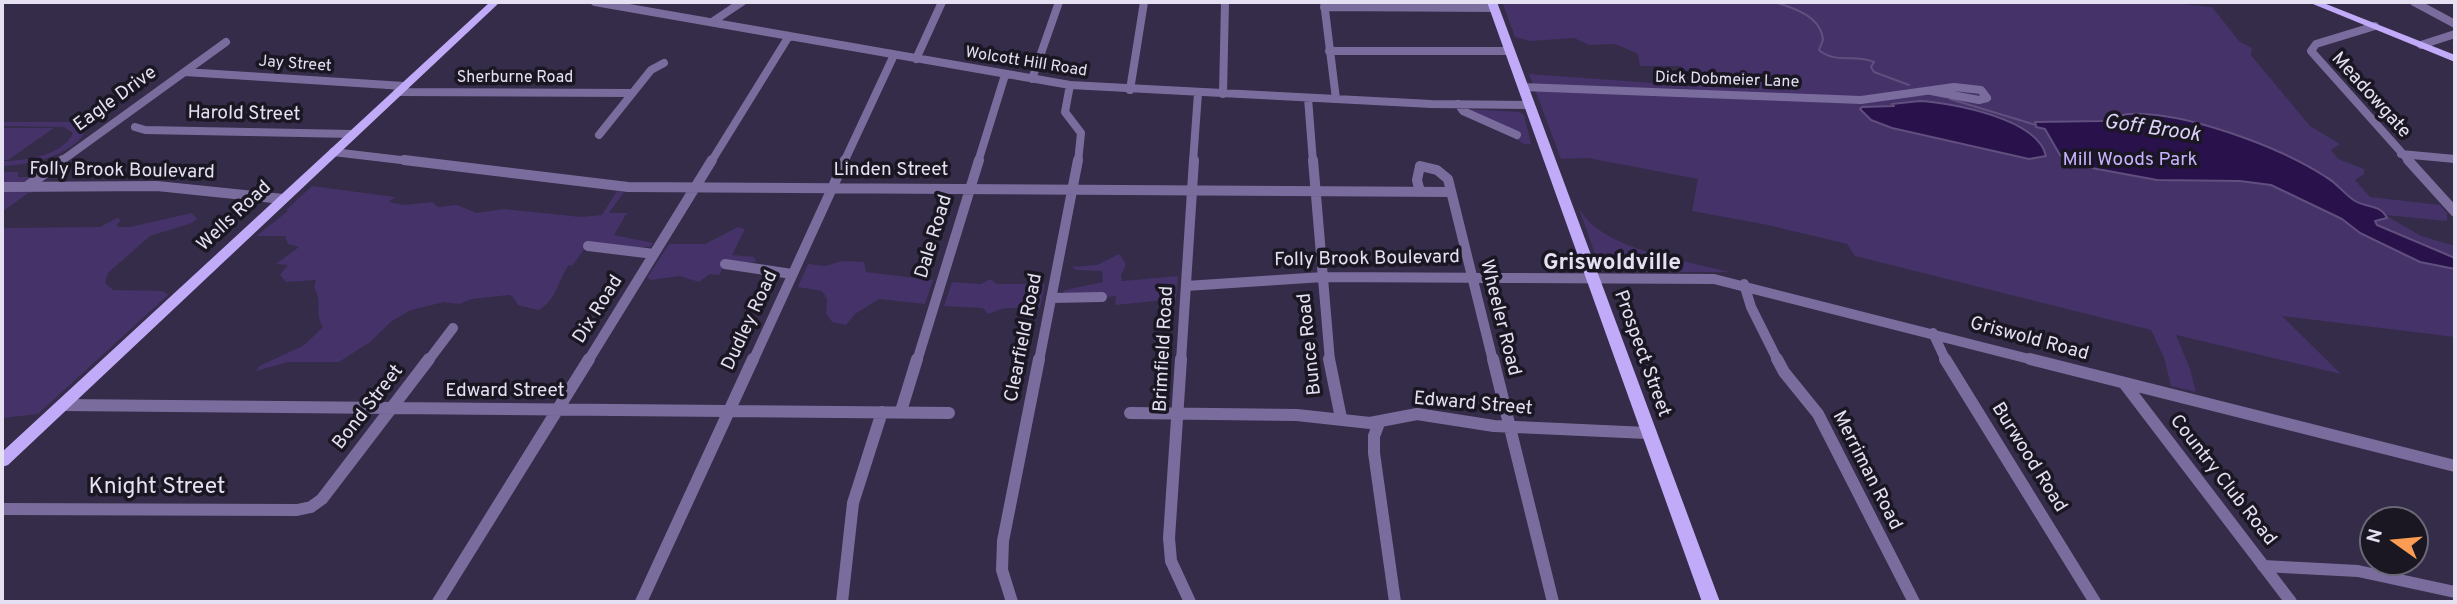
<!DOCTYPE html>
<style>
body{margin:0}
#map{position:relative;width:2457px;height:604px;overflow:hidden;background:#342c48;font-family:Overpass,sans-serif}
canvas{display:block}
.frame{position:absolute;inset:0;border:4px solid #e5e1f3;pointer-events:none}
.north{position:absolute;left:2359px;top:506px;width:70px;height:70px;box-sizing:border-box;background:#1a1723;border:2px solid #6b6876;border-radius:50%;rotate:285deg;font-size:19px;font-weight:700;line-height:28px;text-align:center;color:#e5e1f3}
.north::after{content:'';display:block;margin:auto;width:24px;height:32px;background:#fc9d53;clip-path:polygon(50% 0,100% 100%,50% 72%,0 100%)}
</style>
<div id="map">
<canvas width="2457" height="604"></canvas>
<div class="frame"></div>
<div class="north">N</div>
</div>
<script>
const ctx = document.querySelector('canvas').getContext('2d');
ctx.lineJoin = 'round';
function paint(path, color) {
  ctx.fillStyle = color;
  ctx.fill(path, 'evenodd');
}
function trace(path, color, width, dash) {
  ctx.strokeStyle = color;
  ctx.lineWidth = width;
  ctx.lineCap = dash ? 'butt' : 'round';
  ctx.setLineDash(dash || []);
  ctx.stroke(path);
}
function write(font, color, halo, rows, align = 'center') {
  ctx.font = font + ' Overpass,sans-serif';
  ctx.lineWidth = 7;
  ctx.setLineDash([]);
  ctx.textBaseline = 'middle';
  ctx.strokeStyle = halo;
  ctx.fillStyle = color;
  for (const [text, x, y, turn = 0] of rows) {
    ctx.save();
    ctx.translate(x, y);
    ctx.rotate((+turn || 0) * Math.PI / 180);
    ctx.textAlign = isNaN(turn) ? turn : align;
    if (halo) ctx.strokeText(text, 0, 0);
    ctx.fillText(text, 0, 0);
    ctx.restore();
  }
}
paint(new Path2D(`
 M1552,2H2189L2181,4L2212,7L2240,42L2252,48L2251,55L2310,126L2340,144L2331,150L2338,159L2364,169V174L2355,180L2370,197L2440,205L2447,213V221L2385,215L2421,236L2455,246V337L2282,316L2341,374L2176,335L2190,369L2196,392L2171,386L2164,358L2151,330L1855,256L1847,244L1768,225L1692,211L1698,179L1588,158L1561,159L1529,74L1682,85L1698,78L1680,66H1640L1638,54L1615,44L1589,45L1574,38L1530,41L1515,37L1503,4Z
 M1469,109L1519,112L1524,115L1531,144H1524Z
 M2,122H91L82,127L84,134C68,157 28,165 2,166V161C23,161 63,156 73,133L64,127L2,126Z
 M2,128H54L8,160H2Z
 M2,172H18V177H50L33,189L47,191L28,193L2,212Z
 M312,186L395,197L389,202L404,205L432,202L438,207L457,205L477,213L504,209L581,217L602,215L617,191L624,192L609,213H627L614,235L653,243L650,247L585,248L572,266L569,265C558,280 556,302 538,310L518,305L513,297L509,295L472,299L459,304L444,302L411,310L392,321L370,342L339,362H288L256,371L259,366L303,346L323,327C314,313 323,302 314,287L316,280L286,282L280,275L288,265L276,264L299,247L288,244L285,236H256L288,211L286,210Z
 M1578,206C1598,250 1686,260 1729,272H1617L1606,270L1599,265Z
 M192,213L197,219L192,223L150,236L108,273L105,283L113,290L163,291L168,295L38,414L2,418V228L100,227L117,218L121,220L117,224L118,227H130Z
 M738,227L745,229L732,255L754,257L756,262L725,264L719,275L710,274L699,282L680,276L651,280L647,278L669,244H705Z
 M1119,254L1126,264L1121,276L1122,281L1178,276L1176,299L1115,305L1116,296L1091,299L1063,294L1065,290L1103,282L1102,271L1077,270L1071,267L1097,265Z
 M843,261L864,262L866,272L933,280L925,304L879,299L855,314L846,325L832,322L826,313L827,299L822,291L798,287L808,264L825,266Z
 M990,279L997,284H1045L1040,308H1005L988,314L983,308L944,306L952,282L981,284Z`), '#443269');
const water = new Path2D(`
 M1920,101C1954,103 2038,119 2046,156L2029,159L1892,128L1871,120L1860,109L1862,107L1894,106L1892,104Z
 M2127,114C2182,110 2280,147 2326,177C2337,183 2344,194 2355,201C2367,208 2380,204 2387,218L2375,221L2377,225L2455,258V269L2420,262L2360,233L2342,219L2271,185L2240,181L2157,180L2081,166L2060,155L2045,129L2036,127L2035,122L2102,121Z`);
paint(water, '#29114c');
trace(water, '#614f7e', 2);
trace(new Path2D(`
 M1774,2C1794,8 1821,16 1823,40L1819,50C1835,64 1855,54 1874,62L1871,67L1874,72L1909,85
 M1950,99L2036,125`), '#614f7e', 2);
trace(new Path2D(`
 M595,2L1070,85L1431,104L1529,105
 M1324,2L1336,99
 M2414,2L2455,24
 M1324,7L1494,8
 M712,22L742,2
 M2375,26L2316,44L2311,51L2410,162
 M2421,45L2455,34
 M1329,51H1510
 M916,59L942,2
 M185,72L404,86
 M1032,79L1059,2
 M1070,85L1065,112L1081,133L1078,162
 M1522,87L1861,100L1954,87L1981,90L1987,98L1979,100L1931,91
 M1130,90L1144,2
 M397,92L632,93
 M1223,94L1225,2
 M1308,98L1313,162
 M1458,104L1463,111L1517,135
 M135,127L145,130L353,134
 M599,135L651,70L664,63
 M333,152L418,162
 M2401,154L2455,159
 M60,162L226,42
 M711,162L789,36
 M844,162L894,55
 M978,162L1005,75
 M1193,162L1198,93`), '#7a6d9d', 8);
trace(new Path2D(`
 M404,160L628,187L1451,192
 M1313,160L1330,361
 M2408,160L2455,212
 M2,187L157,186L283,199
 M26,187L63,160
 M1420,192L1417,180L1420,166L1437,170L1448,179L1493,361
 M588,246L654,254
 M725,264L792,274
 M1744,284L1751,307L1778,361
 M1186,286L1323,277L1714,279L2037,361
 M1051,298L1102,297
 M1933,333L1946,361
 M428,361L453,328
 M588,361L712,160
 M753,361L845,160
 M917,361L979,160
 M1039,361L1078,160
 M1181,361L1194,160`), '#7a6d9d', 10);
trace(new Path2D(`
 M1181,359L1169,538L1171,561L1190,602
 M1329,359L1341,418
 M1493,359L1553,602
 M1777,359L1784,372L1818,414L1914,602
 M1945,359L2095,602
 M2030,359L2455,466
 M2124,383L2291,602
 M62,405L949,413
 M901,411L917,359
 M1130,413L1297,415L1370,423L1417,414L1494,426L1647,433
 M1379,423L1374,436V453L1395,602
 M2,509L297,510L311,507L322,499L429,359
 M2263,566L2358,571L2455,592
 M438,602L589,359
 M641,602L753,359
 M842,602L853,503L882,412
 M1012,602L1002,570L1003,541L1039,359`), '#7a6d9d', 12);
paint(new Path2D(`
 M490,2H500L8,465L2,467V452Z
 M1487,2H1497L1720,602H1702Z
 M2308,2H2321L2455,55V62Z`), '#c1abf9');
write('16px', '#e5e1f3', '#1a1723', [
 ["Wolcott Hill Road",1026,63,9],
 ["Jay Street",295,65,4],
 ["Sherburne Road",515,79],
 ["Dick Dobmeier Lane",1727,81,2]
]);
write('19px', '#e5e1f3', '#1a1723', [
 ["Meadowgate",2370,96,48],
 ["Eagle Drive",116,100,-36],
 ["Harold Street",244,115,1],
 ["Linden Street",891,171],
 ["Folly Brook Boulevard",122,172,1],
 ["Wells Road",235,217,-43],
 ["Dale Road",935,237,-73],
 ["Folly Brook Boulevard",1367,260,-1],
 ["Dix Road",599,310,-58],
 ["Wheeler Road",1499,318,76],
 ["Dudley Road",751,321,-65],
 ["Clearfield Road",1025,338,-79],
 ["Griswold Road",2029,340,15],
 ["Bunce Road",1311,344,-96],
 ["Brimfield Road",1165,349,-87],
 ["Prospect Street",1641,354,70],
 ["Edward Street",505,392],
 ["Edward Street",1473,405,5],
 ["Bond Street",369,408,-52],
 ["Burwood Road",2028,458,58],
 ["Merriman Road",1866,471,63],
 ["Country Club Road",2222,481,52]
]);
write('19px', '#c6b2fd', '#1a1723', [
 ["Mill Woods Park",2130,161]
]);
write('italic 21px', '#dcd3f9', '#1a1723', [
 ["Goff Brook",2152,130,8]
]);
write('bold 23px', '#e5e1f3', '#1a1723', [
 ["Griswoldville",1612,264]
]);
write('23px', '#e5e1f3', '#1a1723', [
 ["Knight Street",157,488]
]);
</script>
